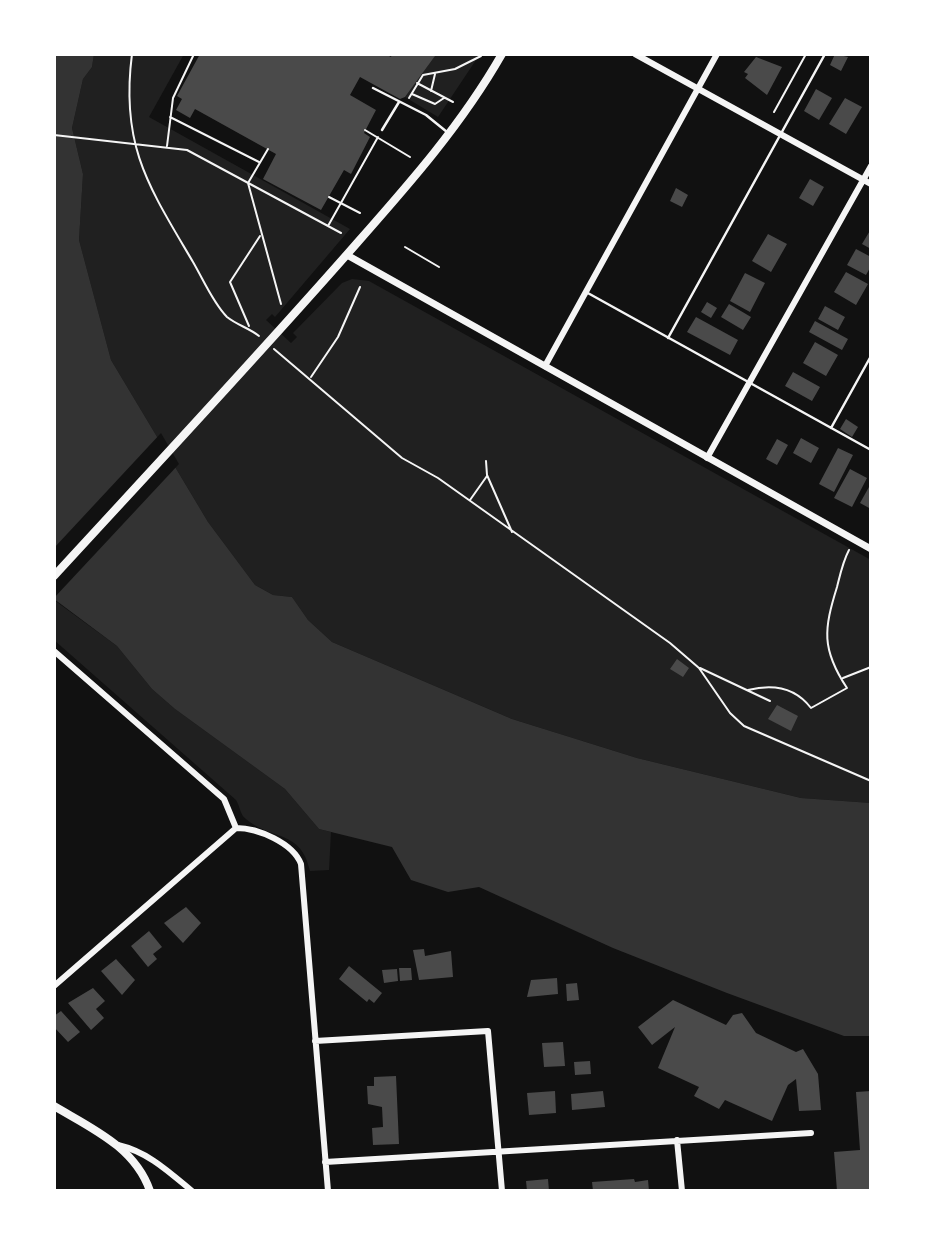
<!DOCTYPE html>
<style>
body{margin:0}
#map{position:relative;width:925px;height:1245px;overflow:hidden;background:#111;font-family:"Asap Condensed",sans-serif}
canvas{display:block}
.frame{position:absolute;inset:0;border:56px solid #fff;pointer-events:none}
</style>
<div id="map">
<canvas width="925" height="1245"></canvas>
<div class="frame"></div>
</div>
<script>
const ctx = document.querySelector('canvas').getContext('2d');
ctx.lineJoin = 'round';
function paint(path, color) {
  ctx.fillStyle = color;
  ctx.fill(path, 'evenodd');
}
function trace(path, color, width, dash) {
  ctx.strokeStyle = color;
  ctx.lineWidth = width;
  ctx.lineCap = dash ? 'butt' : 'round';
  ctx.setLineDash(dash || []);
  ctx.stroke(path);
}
paint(new Path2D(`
 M94,54H184L149,117L350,229L275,317L272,314L266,320L291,343L297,337L293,333L342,283L352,279L369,281L871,560V803L801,798L637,758L512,719L332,642L308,620L292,597L273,595L255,585L208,522L111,360L79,240L83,174L72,128L83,79L92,67Z
 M430,54H480L438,117L405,97L434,57Z
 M54,600L117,646L152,689L175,709L285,789L319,829L331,832L329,870L310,871C301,829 272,841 246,819C240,815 240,806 236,800L54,640Z`), '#202020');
paint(new Path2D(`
 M54,54H94L92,67L83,79L72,128L83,174L79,240L111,360L208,522L255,585L273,595L292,597L308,620L332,642L512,719L637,758L801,798L871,803V1036H844L727,993L613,948L479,887L448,892L411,880L392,847L319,829L285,789L175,709L152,689L117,646L54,599Z`), '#333');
paint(new Path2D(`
 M161,433L179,464L54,598V548Z`), '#111');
paint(new Path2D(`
 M200,54H385L391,57L392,54H430L435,56L405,97L400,99L360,77L350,95L376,110L364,133L370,137L351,174L344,170L321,210L263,179L276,154L195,109L190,118L176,110L182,99L177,96Z
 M835,54L848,57L841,71L830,65Z
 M756,57L782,67L767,95L745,78L748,74L744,72Z
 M816,89L832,98L819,120L804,111Z
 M845,98L862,107L846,134L829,124Z
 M810,179L824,187L813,206L799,198Z
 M676,188L688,195L682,207L670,201Z
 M871,229V249L862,244Z
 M768,234L787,244L771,272L752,261Z
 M856,249L871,257V266L866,275L847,265Z
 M846,272L868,284L856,305L834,292Z
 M745,273L765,283L750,312L730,301Z
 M707,302L717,308L711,318L701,312Z
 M729,304L751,317L743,330L721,317Z
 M825,306L845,317L838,330L818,319Z
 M696,317L738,340L730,355L687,332Z
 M815,321L848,339L842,350L809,332Z
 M815,342L838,355L826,376L803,363Z
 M793,372L820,387L812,401L785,386Z
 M846,419L858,427L852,437L840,429Z
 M801,438L819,448L811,463L793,453Z
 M777,439L788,445L777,465L766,459Z
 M838,448L853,455L834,492L819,484Z
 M850,469L867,478L852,507L834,498Z
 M869,487L871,488V509L860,503Z
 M677,659L689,668L683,677L670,669Z
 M777,705L798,716L791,731L768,719Z
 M186,907L201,923L183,943L164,923Z
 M149,931L162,947L153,954L157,959L148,967L131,946Z
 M424,949L425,956L451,951L453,977L419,980L413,950Z
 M116,959L135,980L122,995L101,971Z
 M349,966L382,993L374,1003L369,999L367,1002L339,979Z
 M399,968H411L412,980L400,981Z
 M397,969L398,981L384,983L382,970Z
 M557,978L558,994L527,997L531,980Z
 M577,983L579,1000L567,1001L566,984Z
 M93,988L105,1001L96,1009L104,1018L91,1030L68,1003Z
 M673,1000L726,1025L733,1015L742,1013L756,1033L796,1052L803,1049L818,1074L821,1110L799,1111L796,1079L788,1085L772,1121L725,1100L719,1109L694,1096L699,1087L658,1068L675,1027L652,1045L638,1027Z
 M61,1011L80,1032L68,1042L54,1027V1016Z
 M563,1042L565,1066L544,1067L542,1043Z
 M590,1061L591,1074L575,1075L574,1062Z
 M396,1076L399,1144L373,1145L372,1128L383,1127L382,1107L368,1104L367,1086H374V1077Z
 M555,1091L556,1113L529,1115L527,1093Z
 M603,1091L605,1107L572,1110L571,1094Z
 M871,1091V1191H837L834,1152L860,1150L856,1092Z
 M548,1179L549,1191H527L526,1181Z
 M634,1179L635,1182L648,1180L649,1191H593L592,1182Z`), '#4a4a4a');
trace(new Path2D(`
 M132,54C120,146 149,187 193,262C203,279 213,303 227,317C237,325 249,328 259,336
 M417,83L453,102
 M431,91L435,74
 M412,94L435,104L444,98
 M409,98L423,75L455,69L481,56
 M774,112L806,54
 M170,117L259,162
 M365,130L410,157
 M54,135L187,150L341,233
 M167,146L173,98L194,54
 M268,149L248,183L281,304
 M329,197L360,213
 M328,226L378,137
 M405,247L439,267
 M249,326L230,282L260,236
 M274,349L402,458L438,478L670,643L699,668L730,713L744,726L871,781
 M311,377L338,337L360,287
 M486,461L487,475L512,532
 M470,500L487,476
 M700,668L770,701
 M843,678L871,667
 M748,690C772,684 795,687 811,708L847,688C821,649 824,629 837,587C840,575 843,561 849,550`), '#f5f5f5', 2);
trace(new Path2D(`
 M373,88L426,115L447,132
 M382,130L399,102
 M586,292L871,450
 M668,338L825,54
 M831,428L871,356`), '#f5f5f5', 2.5);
trace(new Path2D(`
 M635,54L871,184
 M545,366L717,54
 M707,458L871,166
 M54,651L224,799L236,828
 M236,828C258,828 293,843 301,864L328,1191
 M54,986L236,828
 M315,1041L488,1031L502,1191
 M677,1140L682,1191
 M118,1145C148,1152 168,1171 192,1191
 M325,1162L811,1133`), '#f5f5f5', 6);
trace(new Path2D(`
 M347,255L871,549`), '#f5f5f5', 7);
trace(new Path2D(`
 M54,576C156,465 258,356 357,243C410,183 462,124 502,54
 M54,1106C91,1128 135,1147 150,1191`), '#f5f5f5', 8);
</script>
